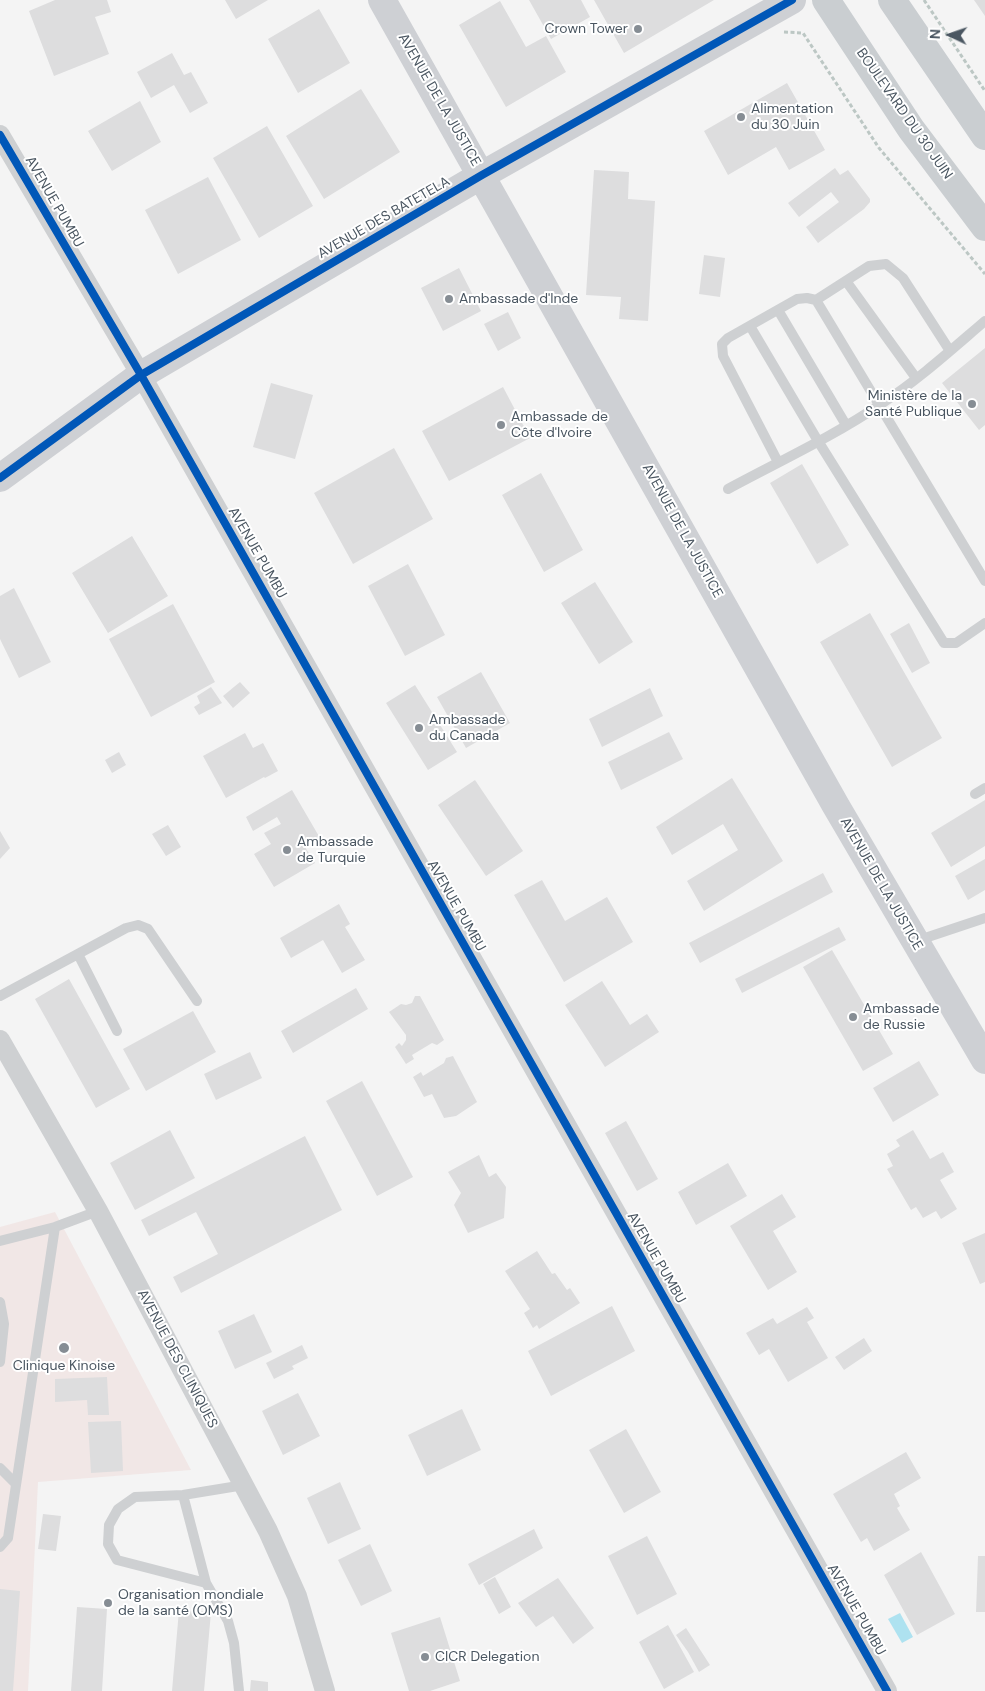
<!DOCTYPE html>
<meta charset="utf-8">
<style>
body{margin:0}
#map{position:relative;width:985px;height:1691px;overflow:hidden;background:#f4f4f4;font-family:"DM Sans",sans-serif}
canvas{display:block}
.north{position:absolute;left:925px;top:10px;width:50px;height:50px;-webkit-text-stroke:4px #fff;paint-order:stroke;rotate:273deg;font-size:14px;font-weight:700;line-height:20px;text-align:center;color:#4a5661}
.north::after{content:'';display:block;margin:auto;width:18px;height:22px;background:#4a5661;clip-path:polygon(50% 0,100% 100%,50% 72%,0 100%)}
</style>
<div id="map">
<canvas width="985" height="1691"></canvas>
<div class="north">N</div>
</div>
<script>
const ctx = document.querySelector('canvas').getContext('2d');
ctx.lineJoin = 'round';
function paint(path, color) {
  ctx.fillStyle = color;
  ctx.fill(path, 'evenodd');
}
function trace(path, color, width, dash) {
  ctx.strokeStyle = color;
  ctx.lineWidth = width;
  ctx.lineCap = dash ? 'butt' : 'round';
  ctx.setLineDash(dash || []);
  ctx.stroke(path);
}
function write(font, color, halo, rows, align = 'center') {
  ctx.font = font + ' "DM Sans",sans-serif';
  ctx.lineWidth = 4;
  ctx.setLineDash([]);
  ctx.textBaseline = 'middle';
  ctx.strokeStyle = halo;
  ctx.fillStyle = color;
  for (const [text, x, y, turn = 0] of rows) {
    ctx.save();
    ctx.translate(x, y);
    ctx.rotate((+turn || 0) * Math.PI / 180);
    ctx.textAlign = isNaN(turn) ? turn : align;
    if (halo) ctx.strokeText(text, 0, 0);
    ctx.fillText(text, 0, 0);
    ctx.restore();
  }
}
paint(new Path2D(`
 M55,1212L191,1470L38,1482L28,1691H0V1227Z`), '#f1e7e6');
paint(new Path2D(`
 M900,1613L913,1637L902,1643L888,1619Z`), '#aee2f0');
paint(new Path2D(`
 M55,0H107L111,12L95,17L109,54L54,76L29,11Z
 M225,0H268L236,19Z
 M529,0H581L590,17L551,39Z
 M594,0H714L624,53Z
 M974,0H985V16Z
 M500,1L526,47L546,36L566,72L506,107L459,25Z
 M319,9L350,63L298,93L268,39Z
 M172,53L184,75L191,72L208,103L190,113L174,85L151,98L137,72Z
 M787,83L825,150L789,170L776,147L728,175L704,131Z
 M361,89L400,152L324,199L286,136Z
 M140,101L161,142L112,171L88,131Z
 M267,126L313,206L259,238L213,158Z
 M835,168L840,175L848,170L870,199V202L864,209L818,243L806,227L839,202L831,192L799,217L788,203Z
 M594,170L629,172L628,199L655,201L648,321L619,319L621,297L586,295Z
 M208,177L241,240L178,274L145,210Z
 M704,255L725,258L720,297L699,294Z
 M459,268L481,311L443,331L421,288Z
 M508,312L521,338L498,351L484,324Z
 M985,348V425L979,430L942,383Z
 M271,383L313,395L295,459L253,447Z
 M503,387L530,438L449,481L422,431Z
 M394,448L433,519L353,564L314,493Z
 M802,464L849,545L817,564L770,483Z
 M541,473L583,550L544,572L502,495Z
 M132,536L168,596L108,633L72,573Z
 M408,564L445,635L405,656L368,586Z
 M595,582L633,642L599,664L561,603Z
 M14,588L51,662L19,678L0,639V596Z
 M173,604L215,682L151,717L109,639Z
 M870,613L942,738L892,767L820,642Z
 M909,623L930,663L912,673L890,634Z
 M481,672L510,723L466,748L437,697Z
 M240,682L250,693L233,708L223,696Z
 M415,685L457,752L428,770L386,703Z
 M211,687L222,703L199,715L194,707L200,703L197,696Z
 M650,688L663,716L602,747L589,719Z
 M669,732L683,759L621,790L608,762Z
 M245,733L253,748L263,743L278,771L265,778L264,777L226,798L203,756Z
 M119,752L126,765L112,773L105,760Z
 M732,778L783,861L704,911L687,881L738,850L723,824L672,855L656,827Z
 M475,780L523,851L486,876L438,805Z
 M292,790L320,838L305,847L315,863L274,887L254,854L271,844L264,833L281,824L277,817L253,831L246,817Z
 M985,800V846L951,867L931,833Z
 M168,825L181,847L166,856L152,834Z
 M0,831L10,848L0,859Z
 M985,859V890L968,900L955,876Z
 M823,873L833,892L700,963L689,943Z
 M542,880L565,921L607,897L633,942L564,982L514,895Z
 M339,904L350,924L345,927L365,960L342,973L323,940L291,958L280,938Z
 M839,927L846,940L742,993L735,979Z
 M832,950L893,1054L863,1071L803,967Z
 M69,979L130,1089L96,1108L35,999Z
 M602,981L630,1025L647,1014L659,1032L605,1067L565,1005Z
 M356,988L368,1009L293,1053L281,1031Z
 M415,996H420L444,1040L437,1045L432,1043L412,1055L414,1059L406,1064L395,1047L399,1043L402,1046L406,1040V1035L389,1012L401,1004L406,1005L412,1003Z
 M193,1011L216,1052L146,1091L123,1049Z
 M250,1052L262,1078L216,1100L204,1074Z
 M453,1056L477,1102L456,1116L444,1118L432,1094L424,1097L413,1077L421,1072L423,1076L444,1063L446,1058Z
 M919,1061L939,1095L893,1122L873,1088Z
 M362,1081L413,1177L377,1196L326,1101Z
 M626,1121L658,1179L637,1191L605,1133Z
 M170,1130L195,1178L135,1210L110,1163Z
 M913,1130L930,1159L943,1152L954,1172L940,1180L957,1209L941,1219L936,1211L923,1218L916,1207L911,1210L887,1169L893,1166L887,1154L900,1146L896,1140Z
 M305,1136L342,1210L181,1293L173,1277L218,1254L196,1212L149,1236L141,1220Z
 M479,1155L489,1177L496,1173L506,1187L504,1218L468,1233L454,1205L461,1193L448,1172Z
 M728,1163L747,1196L696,1225L678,1192Z
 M782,1194L796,1217L773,1231L797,1272L768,1290L730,1226Z
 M985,1233V1282L980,1284L962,1243Z
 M537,1251L552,1274L555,1273L567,1290L570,1288L580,1303L539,1329L537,1325L533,1328L524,1313L530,1309L505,1271Z
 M612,1306L635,1351L551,1396L528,1351Z
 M807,1307L814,1318L807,1322L828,1358L788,1382L769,1349L759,1355L746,1333L773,1318L777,1324Z
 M254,1314L272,1352L235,1369L218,1331Z
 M864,1338L872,1351L844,1370L835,1357Z
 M302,1345L308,1358L292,1366L294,1369L274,1379L266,1363Z
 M107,1377L109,1415H88L87,1400L55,1402V1379Z
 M298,1393L320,1436L283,1455L262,1411Z
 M462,1409L481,1450L427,1476L408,1435Z
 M121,1421L123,1471L91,1473L88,1422Z
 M626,1429L661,1492L624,1513L589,1450Z
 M906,1452L921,1478L894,1494L900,1506L897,1508L910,1530L874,1551L867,1538L861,1542L833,1494Z
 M340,1482L361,1529L328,1544L307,1498Z
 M43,1514L61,1516L56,1551L38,1549Z
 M534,1529L543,1548L479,1585L468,1564Z
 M647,1536L677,1594L637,1615L608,1556Z
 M370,1544L392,1591L361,1606L338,1560Z
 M921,1552L955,1614L917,1635L884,1575Z
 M978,1556H985V1612H976Z
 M495,1577L511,1607L499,1614L483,1584Z
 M558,1578L594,1628L573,1644L553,1616L536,1627L518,1603Z
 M0,1589L20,1591L13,1691H0Z
 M77,1607L107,1609L102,1691H71Z
 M179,1610L211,1612L204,1691H172Z
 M440,1617L460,1681L430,1691H409L391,1633Z
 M668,1625L694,1672L664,1689L639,1642Z
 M686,1628L710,1665L699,1672L688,1652L676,1635Z
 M251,1680L268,1682V1691H250Z`), '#ddddde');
trace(new Path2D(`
 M924,0L985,91
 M784,32L803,33L879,148L985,274`), '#bcc7c4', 3, [4, 2.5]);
trace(new Path2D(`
 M846,281L916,378
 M816,300L869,266L886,264L903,278L950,351
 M778,310L846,425
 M750,326L818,441L944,643H956L985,623
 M778,462L723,356L722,344L728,338L797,299L807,298L816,300L985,581
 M728,489C778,462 834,436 881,404C918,380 951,350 985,321
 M975,794L985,788
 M916,941L985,918
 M78,954L117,1031
 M0,996L126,928L138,925L148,929L197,1001
 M0,1241L55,1227L98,1211
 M0,1302L4,1324L0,1362
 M0,1468L16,1484
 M183,1495L206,1583
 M0,1547L8,1538L55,1227
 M239,1691L234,1643L228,1621L206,1583L117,1560L108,1544L109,1525L118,1509L135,1497L183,1495L244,1485`), '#ced0d2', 10);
trace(new Path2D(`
 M0,135L141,375L887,1691
 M0,1040L98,1211L268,1531L297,1596L325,1691`), '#ced0d2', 20);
trace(new Path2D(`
 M382,0L836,806L985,1060
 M0,478L141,375L482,175L792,0`), '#ced0d4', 28);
trace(new Path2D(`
 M826,0L911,129L985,227
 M892,0L985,136`), '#caced1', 28);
trace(new Path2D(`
 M0,135L141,375L887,1691
 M0,478L141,375L482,175L792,0`), '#0057b8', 8);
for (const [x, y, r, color] of [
 [638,29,5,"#868d94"],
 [741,117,5,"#868d94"],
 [449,299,5,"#868d94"],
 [972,404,5,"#868d94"],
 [501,425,5,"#868d94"],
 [419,728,5,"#868d94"],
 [287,850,5,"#868d94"],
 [853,1017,5,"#868d94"],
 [64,1348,6,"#868d94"],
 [108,1603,5,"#868d94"],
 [425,1657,5,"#868d94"]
]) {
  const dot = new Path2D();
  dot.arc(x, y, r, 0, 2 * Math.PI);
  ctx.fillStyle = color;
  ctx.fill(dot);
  trace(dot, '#fff', 2);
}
write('14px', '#4a5661', '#fff', [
 ["Crown Tower",628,29,"right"],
 ["Alimentation",751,109],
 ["du 30 Juin",751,125],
 ["Ambassade d'Inde",459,299],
 ["Ministère de la",962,396,"right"],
 ["Santé Publique",962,412,"right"],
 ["Ambassade de",511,417],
 ["Côte d'Ivoire",511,433],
 ["Ambassade",429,720],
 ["du Canada",429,736],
 ["Ambassade",297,842],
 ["de Turquie",297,858],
 ["Ambassade",863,1009],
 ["de Russie",863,1025],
 ["Clinique Kinoise",64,1366,"center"],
 ["Organisation mondiale",118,1595],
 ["de la santé (OMS)",118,1611],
 ["CICR Delegation",435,1657]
], 'left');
write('14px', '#4a5661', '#fff', [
 ["AVENUE DE LA JUSTICE",439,100,60],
 ["BOULEVARD DU 30 JUIN",904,114,55],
 ["AVENUE PUMBU",54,202,60],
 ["AVENUE DES BATETELA",384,218,-30],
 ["AVENUE DE LA JUSTICE",682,531,61],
 ["AVENUE PUMBU",257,553,60],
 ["AVENUE DE LA JUSTICE",881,884,60],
 ["AVENUE PUMBU",456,906,60],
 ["AVENUE PUMBU",656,1258,60],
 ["AVENUE DES CLINIQUES",177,1359,62],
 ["AVENUE PUMBU",856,1610,60]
]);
</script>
